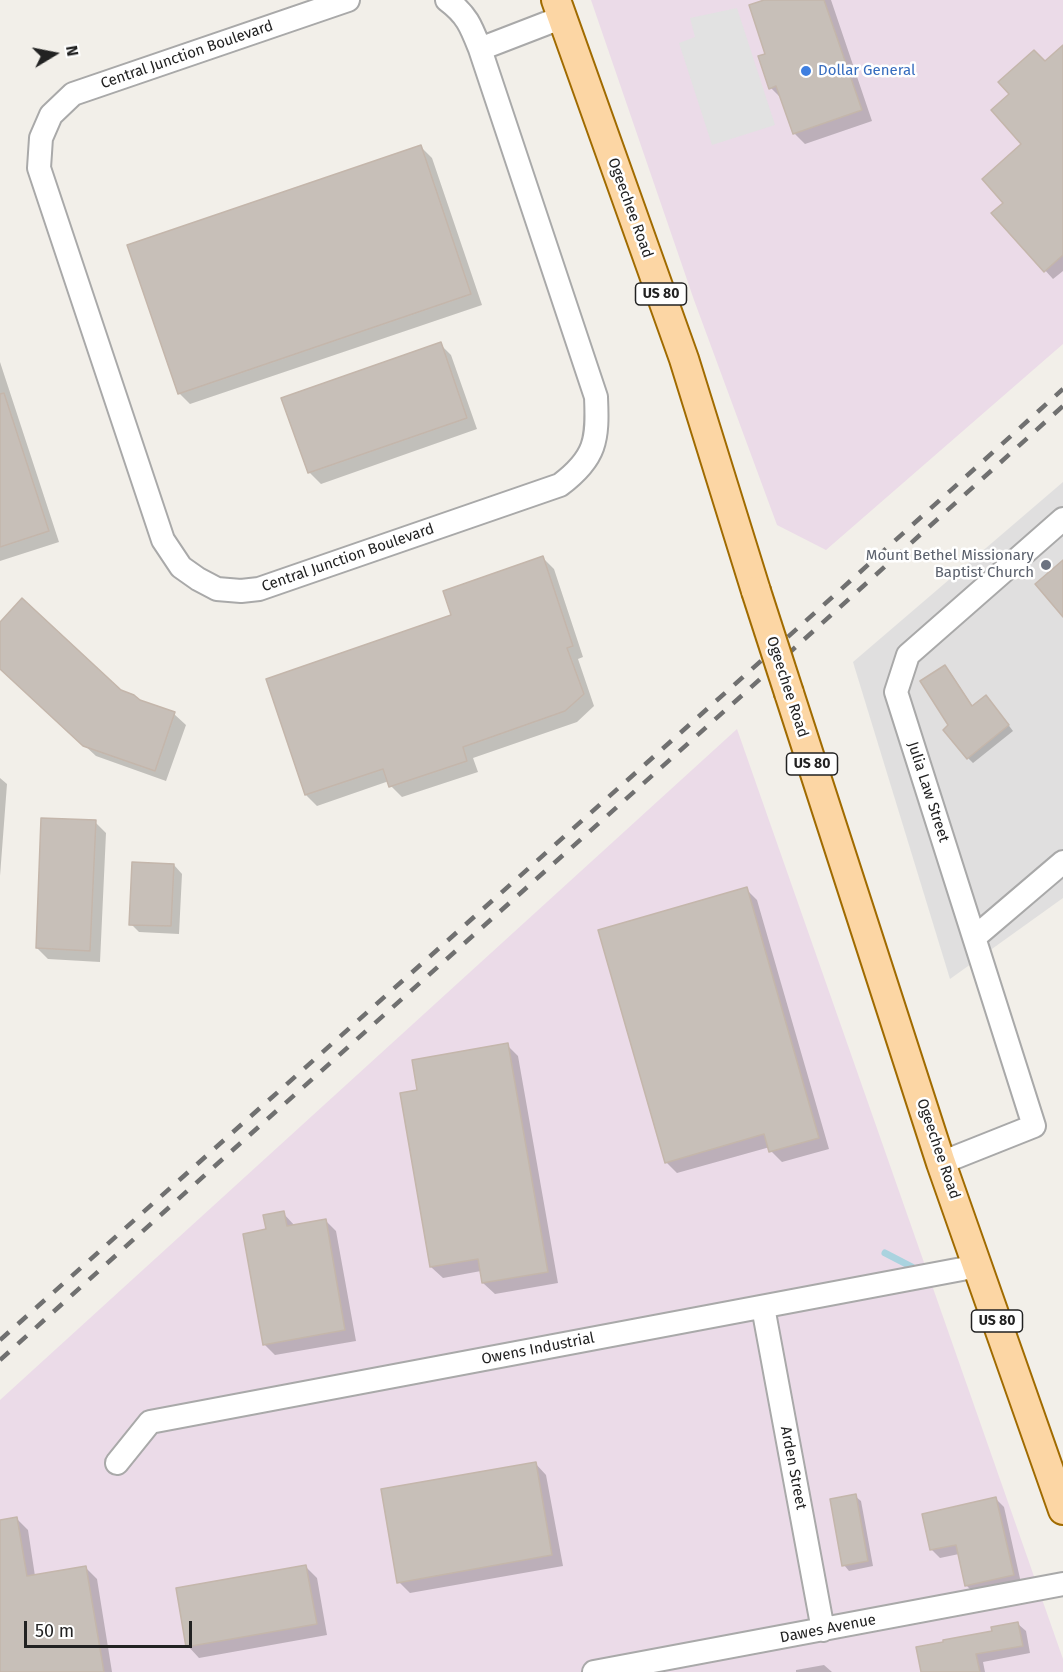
<!DOCTYPE html>
<style>
body{margin:0}
#map{position:relative;width:1063px;height:1672px;overflow:hidden;background:#f2efe9;font-family:"Fira Sans",sans-serif}
canvas{display:block}
.north{position:absolute;left:24px;top:24px;width:60px;height:60px;-webkit-text-stroke:4px #fff;paint-order:stroke;rotate:80deg;font-size:16px;font-weight:700;line-height:24px;text-align:center;color:#222}
.north::after{content:'';display:block;margin:auto;width:21px;height:27px;background:#222;clip-path:polygon(50% 0,100% 100%,50% 72%,0 100%)}
.scale{position:absolute;left:24px;top:1621px;width:168px;height:27px;box-sizing:border-box;border:3px solid #222;border-top:0;padding-left:8px;font-size:18px;line-height:21px;white-space:nowrap;color:#222;-webkit-text-stroke:4px #fff;paint-order:stroke}
</style>
<div id="map">
<canvas width="1063" height="1672"></canvas>
<div class="north">N</div>
<div class="scale">50 m</div>
</div>
<script>
const ctx = document.querySelector('canvas').getContext('2d');
ctx.lineJoin = 'round';
function paint(path, color) {
  ctx.fillStyle = color;
  ctx.fill(path, 'evenodd');
}
function trace(path, color, width, dash) {
  ctx.strokeStyle = color;
  ctx.lineWidth = width;
  ctx.lineCap = dash ? 'butt' : 'round';
  ctx.setLineDash(dash || []);
  ctx.stroke(path);
}
function write(font, color, halo, rows, align = 'center') {
  ctx.font = font + ' "Fira Sans",sans-serif';
  ctx.lineWidth = 5;
  ctx.setLineDash([]);
  ctx.textBaseline = 'middle';
  ctx.strokeStyle = halo;
  ctx.fillStyle = color;
  for (const [text, x, y, turn = 0] of rows) {
    ctx.save();
    ctx.translate(x, y);
    ctx.rotate((+turn || 0) * Math.PI / 180);
    ctx.textAlign = isNaN(turn) ? turn : align;
    if (halo) ctx.strokeText(text, 0, 0);
    ctx.fillText(text, 0, 0);
    ctx.restore();
  }
}
paint(new Path2D(`
 M1063,482V898L950,979L853,662Z`), '#e0dfdf');
paint(new Path2D(`
 M591,0H1063V344L826,550L777,525L694,300Z
 M737,729L1063,1659V1672H0V1400Z`), '#ebdbe8');
paint(new Path2D(`
 M737,8L775,125L712,145L679,43L695,37L690,18Z`), '#e2e2e2');
paint(new Path2D(`
 M769,0H831L872,121L805,144L794,133L782,99L771,88L767,55Z
 M1063,47V271L1053,279L993,213L1005,203L1024,144L1045,63Z
 M421,147L432,158L482,305L190,404L179,393Z
 M440,344L451,355L477,429L321,484L309,472Z
 M0,362L59,542L0,561Z
 M543,558L554,569L583,657L578,659L594,706L577,722L473,758L478,772L402,797L391,786L389,781L317,806L306,795L453,616Z
 M0,624L139,701L174,714L186,725L166,781L96,756L0,668Z
 M945,667L950,672L973,707L991,702L1013,731L973,763L968,758L950,726Z
 M0,778L7,784L0,876Z
 M95,822L106,833L100,962L48,959L37,948Z
 M174,865L182,874L179,934L139,932L131,924Z
 M746,889L757,900L829,1149L782,1162L771,1151L770,1147L677,1173L666,1162Z
 M507,1045L518,1056L558,1283L495,1294L483,1283L481,1271L443,1278L431,1267L419,1091Z
 M283,1213L295,1226L325,1220L336,1231L356,1341L275,1355L264,1344Z
 M535,1463L546,1475L563,1566L410,1593L399,1582Z
 M855,1496L861,1501L873,1566L849,1571L844,1565Z
 M996,1499L1004,1507L1021,1583L975,1594L966,1585L959,1554L940,1558L932,1550L924,1515Z
 M17,1519L28,1530L35,1576L86,1568L97,1579L112,1672H0V1522Z
 M306,1567L317,1578L327,1635L199,1658L188,1646Z
 M1018,1624L1026,1631L1030,1653L983,1662L985,1672H923Z
 M824,1665L832,1672H796V1670Z`), '#0003');
trace(new Path2D(`
 M885,1253L912,1267`), '#aad3df', 7);
const building = new Path2D(`
 M764,0H824L862,110L793,134L776,86L769,89L758,56L765,54L749,5Z
 M1063,45V255L1044,272L991,213L1003,203L982,179L1021,144L991,110L1009,94L998,82L1034,50L1045,61Z
 M421,145L471,294L178,394L127,245Z
 M441,342L467,418L308,473L281,398Z
 M4,393L49,531L0,547V394Z
 M543,556L573,646L567,648L584,694L565,711L463,747L467,761L389,787L383,769L305,795L266,679L451,615L443,591Z
 M1063,560V617L1035,584Z
 M22,598L121,690L134,695L140,700L175,712L155,771L83,746L0,669V622Z
 M945,665L972,706L986,695L1009,725L967,759L943,730L948,725L920,681Z
 M41,818L96,820L90,951L36,948Z
 M132,862L174,864L171,926L129,925Z
 M747,887L819,1138L769,1152L764,1134L665,1163L598,930Z
 M508,1043L548,1272L482,1283L478,1259L430,1267L400,1093L417,1090L412,1060Z
 M284,1211L287,1226L326,1219L345,1330L263,1345L243,1234L266,1229L263,1215Z
 M536,1462L552,1555L397,1583L381,1489Z
 M856,1494L868,1561L842,1566L830,1499Z
 M996,1497L1014,1575L965,1586L956,1545L930,1550L922,1514Z
 M17,1517L27,1576L86,1566L104,1672H0V1520Z
 M306,1565L317,1624L186,1647L176,1588Z
 M1018,1622L1023,1646L976,1654L980,1672H921L916,1647L943,1642V1640L992,1631L991,1627Z`);
paint(building, '#c7bfb8');
trace(building, '#c4b6ab', 1.5);
const minor = new Path2D(`
 M348,0L73,94L51,115L41,138L39,168L163,540L181,567L198,579L217,589L241,591L259,589L560,485C596,458 598,440 596,397L480,49C471,26 467,15 447,0
 M480,49L563,17
 M975,937L1063,862
 M941,1163L1034,1126L896,692L908,655L1063,519
 M763,1307L823,1630
 M117,1463L150,1422L978,1266
 M594,1672L1063,1584`);
const major = new Path2D(`
 M556,0L684,359L756,591
 M789,693L941,1163L1063,1510`);
trace(minor, '#a9a9a9', 26);
trace(major, '#a06b00', 32);
trace(minor, '#fff', 22);
trace(major, '#fcd6a4', 28);
trace(new Path2D(`
 M0,1340L818,610L1063,389
 M0,1360L216,1165L748,690L1063,406`), '#707070', 4.5, [12, 12]);
const majorBridge = new Path2D(`
 M756,591L789,693`);
trace(majorBridge, '#a06b00', 32, []);
trace(majorBridge, '#fcd6a4', 28);
for (const [x, y, r, color] of [
 [806,71,6,"#3f7fe0"],
 [1046,565,6,"#6b7280"]
]) {
  const dot = new Path2D();
  dot.arc(x, y, r, 0, 2 * Math.PI);
  ctx.fillStyle = color;
  ctx.fill(dot);
  trace(dot, '#fff', 2);
}
for (const [x, y, w] of [
 [661,294,51],
 [812,764,51],
 [997,1321,51]
]) {
  const box = new Path2D();
  box.roundRect(x - w / 2, y - 11, w, 22, 4.5);
  ctx.fillStyle = '#fff';
  ctx.fill(box);
  trace(box, '#222', 1.5);
}
write('bold 14px', '#222', null, [
 ["US 80",661,294],
 ["US 80",812,764],
 ["US 80",997,1321]
]);
write('15px', '#222', '#fff', [
 ["Central Junction Boulevard",187,55,-19],
 ["Ogeechee Road",630,208,70],
 ["Central Junction Boulevard",348,558,-19],
 ["Ogeechee Road",787,687,72],
 ["Julia Law Street",928,792,72],
 ["Ogeechee Road",938,1149,71],
 ["Owens Industrial",538,1349,-11],
 ["Arden Street",793,1468,79],
 ["Dawes Avenue",828,1629,-11]
]);
write('15px', '#366cbe', '#fff', [
 ["Dollar General",818,71]
], 'left');
write('15px', '#5b616d', '#fff', [
 ["Mount Bethel Missionary",1034,556],
 ["Baptist Church",1034,573]
], 'right');
</script>
